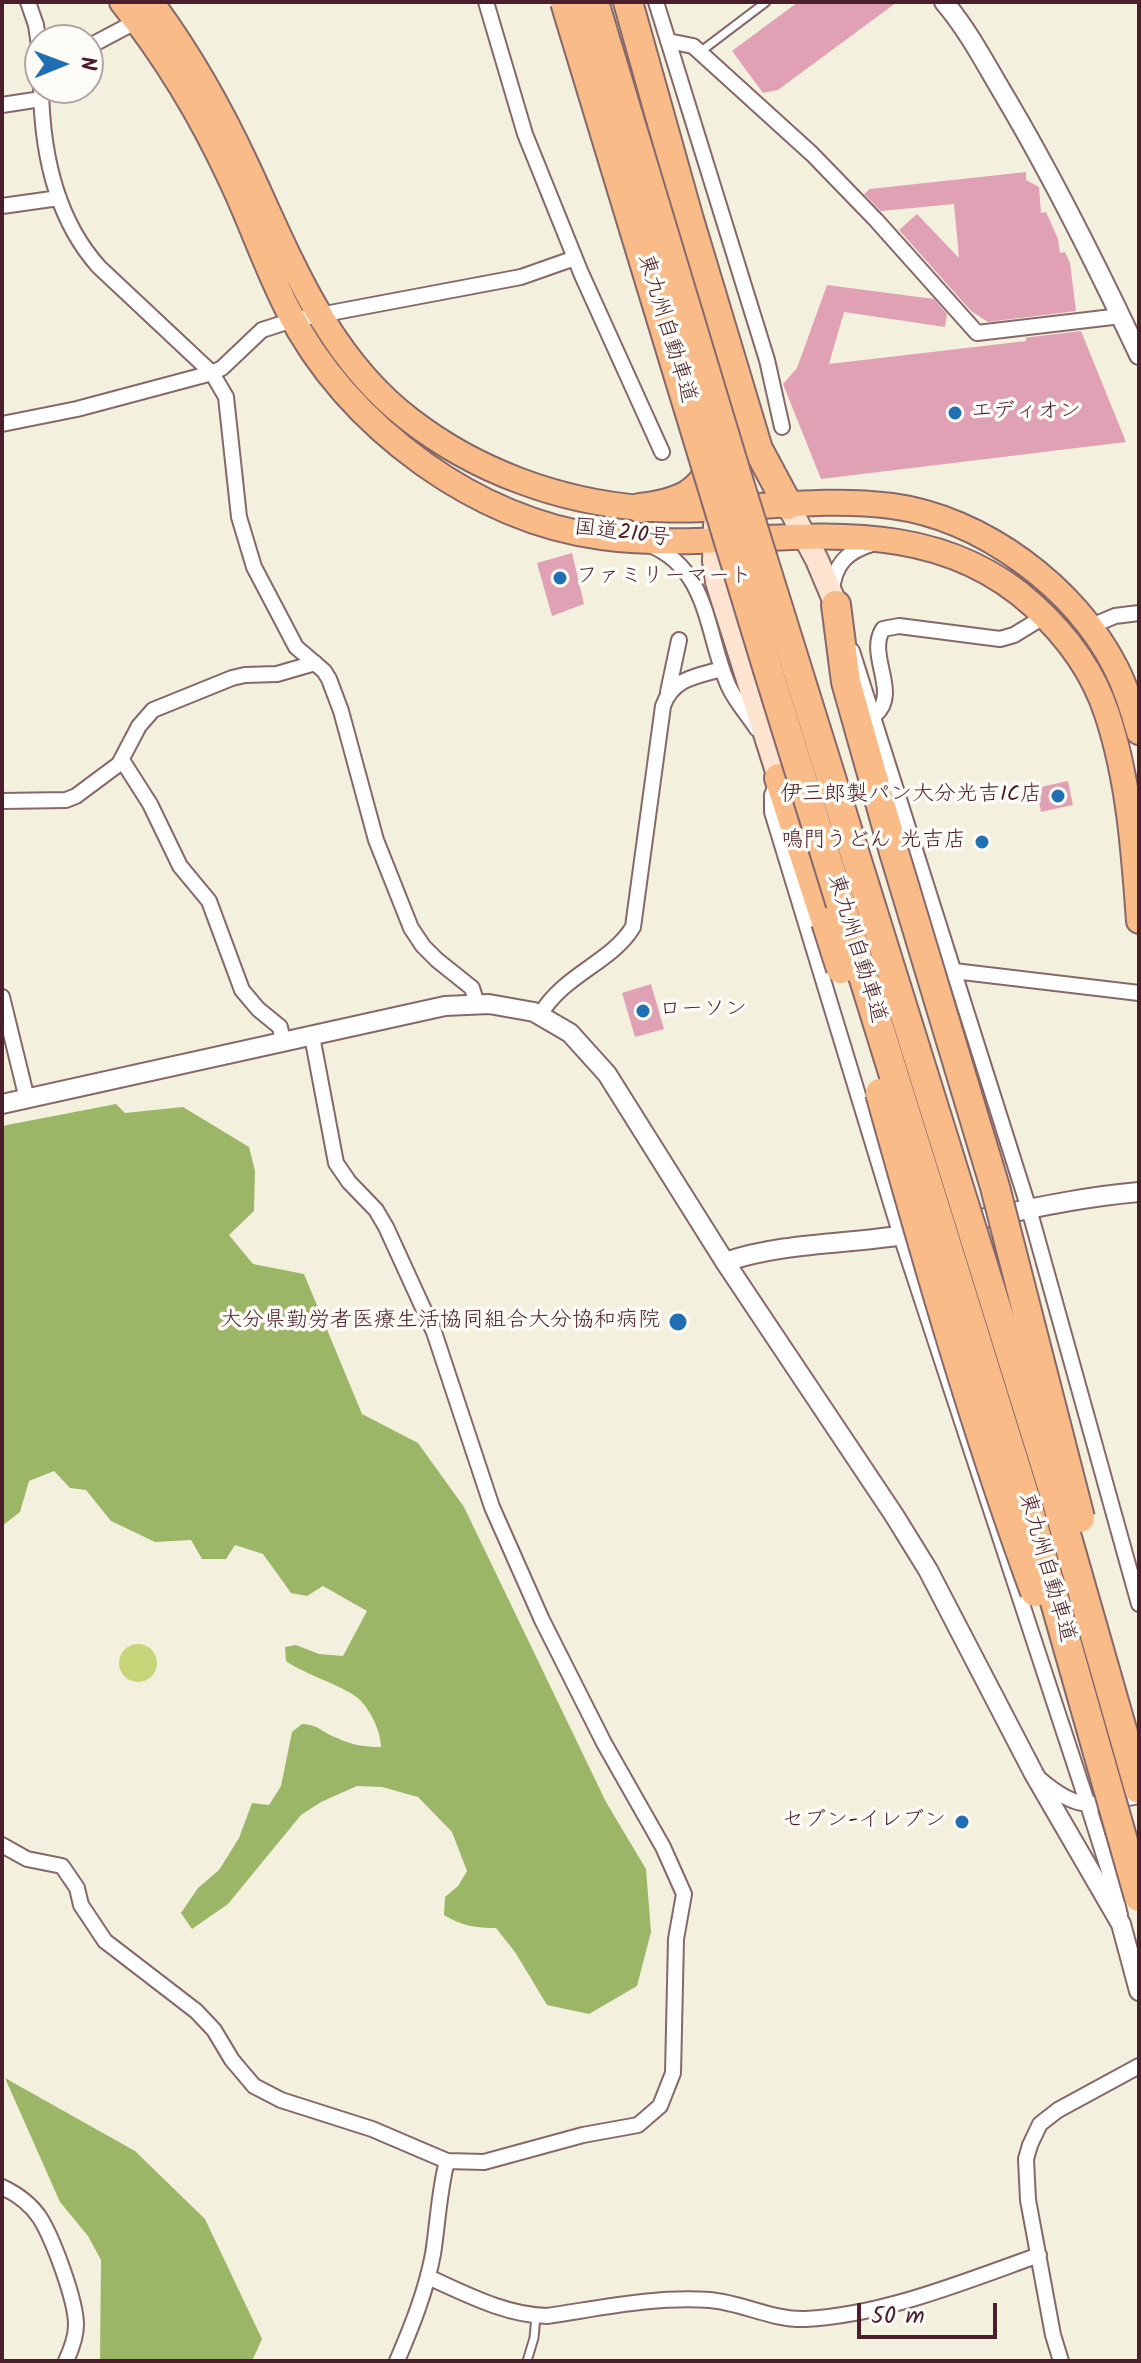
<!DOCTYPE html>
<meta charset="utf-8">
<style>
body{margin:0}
#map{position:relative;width:1141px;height:2363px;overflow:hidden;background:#f4f0de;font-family:Kalam,sans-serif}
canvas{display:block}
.frame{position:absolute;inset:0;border:4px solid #4a1f2b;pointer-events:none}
.north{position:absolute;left:24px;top:24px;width:80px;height:80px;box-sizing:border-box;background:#fdfcf7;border:2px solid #b5a4a5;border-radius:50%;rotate:89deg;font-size:22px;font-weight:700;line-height:32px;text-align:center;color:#4a1f2b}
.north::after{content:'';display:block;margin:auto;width:28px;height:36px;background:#1f6fb2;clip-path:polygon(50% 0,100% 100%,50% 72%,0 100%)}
.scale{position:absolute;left:857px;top:2303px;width:140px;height:36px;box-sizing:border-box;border:4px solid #4a1f2b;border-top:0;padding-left:10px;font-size:24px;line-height:28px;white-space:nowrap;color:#4a1f2b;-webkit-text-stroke:6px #fdfcf7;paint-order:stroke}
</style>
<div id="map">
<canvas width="1141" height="2363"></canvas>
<div class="frame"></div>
<div class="north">N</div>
<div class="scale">50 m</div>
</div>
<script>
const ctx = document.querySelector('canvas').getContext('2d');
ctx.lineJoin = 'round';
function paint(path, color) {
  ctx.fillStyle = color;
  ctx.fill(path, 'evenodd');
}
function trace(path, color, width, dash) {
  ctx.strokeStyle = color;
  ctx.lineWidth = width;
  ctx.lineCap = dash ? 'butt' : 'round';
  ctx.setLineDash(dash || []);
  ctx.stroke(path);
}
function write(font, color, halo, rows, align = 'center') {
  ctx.font = font + ' Kalam,"Klee One",sans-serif';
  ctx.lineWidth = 7;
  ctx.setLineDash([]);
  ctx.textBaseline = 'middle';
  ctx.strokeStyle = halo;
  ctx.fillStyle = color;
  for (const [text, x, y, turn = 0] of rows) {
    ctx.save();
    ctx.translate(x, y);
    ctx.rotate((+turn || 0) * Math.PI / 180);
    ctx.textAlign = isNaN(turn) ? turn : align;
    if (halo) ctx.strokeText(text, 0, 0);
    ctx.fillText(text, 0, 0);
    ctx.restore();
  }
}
paint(new Path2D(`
 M119 1663a19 19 0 1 1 38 0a19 19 0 1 1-38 0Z`), '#c6d577');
paint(new Path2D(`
 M116,1104L125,1113L183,1107L249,1147L255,1171L254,1211L229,1235L253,1264L304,1274L362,1414L418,1443L464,1507L606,1802L646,1869L651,1932L637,1986L589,2014L547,2005L515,1952L496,1928C476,1928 462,1926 444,1915L445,1897L458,1886L467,1871L452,1832L418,1797L382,1787L357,1786L321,1802L301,1815L228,1904L192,1929L181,1913L198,1888L219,1870L239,1838L252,1803L269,1805L281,1786L292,1732L302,1724C320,1725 321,1732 337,1738C352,1745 364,1747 381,1747C381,1732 371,1711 360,1700C349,1688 304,1674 286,1661L285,1647L296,1645L319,1654L343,1656L367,1611L323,1586L307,1596L291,1593L263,1554L235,1545L226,1559H202L191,1540L155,1542L111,1521L86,1490L70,1488L54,1471L29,1481L20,1512L2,1526V1126Z
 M5,2078L135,2151L205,2219L262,2339L252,2361H100L101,2260L88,2236L60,2202Z`), '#9cb668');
paint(new Path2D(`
 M798,2H897L778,90L763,93L732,51Z
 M1026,172V180L1039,187L1041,213L1046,212L1058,239L1060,253L1065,252L1070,263L1076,311L988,322L971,311L899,230L917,214L959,258L954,204L881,211L864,194L870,189Z
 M827,285L934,299L947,314L945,327L844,312L829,364L1026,341V338H1023L1081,331L1126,442L821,479L783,384L797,368Z
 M572,553L584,604L552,616L537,563Z
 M1068,781L1073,805L1041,812L1036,788Z
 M651,984L664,1029L635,1037L622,993Z`), '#e1a1b5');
const service = new Path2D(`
 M700,52L766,2
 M527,2361L534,2338L536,2316`);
const minor = new Path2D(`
 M28,2L36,25L40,53
 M486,2L525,134L581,273L662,452
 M656,2L767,360L782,427
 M668,41L693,46L812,154L876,220L977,333L1121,316
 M88,47L137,21
 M41,88C42,151 55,218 99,267L212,373L226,397L239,517L254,567L296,647L324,671L329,679L341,711L376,840L411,928L423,946L437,960L472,988L477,1004
 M2,105L41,99
 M2,206L59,198
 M2,424L77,409L212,373L222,368L262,330L293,320L521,277L575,258
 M650,545C710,570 706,636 729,687C736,702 748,715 757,729
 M832,591C834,565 847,551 872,544
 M1089,627L1115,616L1139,613
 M852,651L1029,1209L1139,1604
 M668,692L679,640
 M875,715C901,693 866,655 883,629L899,626L1000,639L1014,635L1045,616
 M122,760L150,804L180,866L209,901L242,990L258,1009L280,1027L283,1042
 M777,783L772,795V812L901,1236L1088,1805L1111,1878L1120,1915
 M2,801L66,800L76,796L119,764L139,726L153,710L232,678L245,675L277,674L315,663
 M954,971L1139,993
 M2,997L27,1099
 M540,1015C564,974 611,963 633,927L663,706C673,678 697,676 722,669
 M312,1036L336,1163L349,1182L376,1210L386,1227L434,1332L492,1507L542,1620L604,1743L663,1847L684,1894L676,1939L673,2073L660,2106L638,2125L583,2135L484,2162L447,2161
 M1041,1780C1080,1813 1092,1805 1139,1796
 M2,1845L27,1859L62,1866L77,1888L81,1905L105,1941L196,2011L214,2030L232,2060L254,2086L281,2100L372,2129L447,2161C439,2191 438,2222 433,2254C426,2291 412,2326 397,2361
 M2,2187C17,2194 30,2203 40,2218C53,2239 76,2300 76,2325C76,2338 71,2350 66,2361
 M428,2277C466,2294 505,2315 547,2316C601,2308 656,2296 710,2300C743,2303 772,2320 805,2319C884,2315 966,2281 1039,2255
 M1061,2361L1053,2335L1028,2200L1026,2159L1030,2145L1040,2124L1058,2110L1139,2066`);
const tertiary = new Path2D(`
 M944,2C969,31 987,67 1007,100C1056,183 1098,268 1139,355
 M2,1104L445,1006L489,1004L534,1012L570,1033L607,1074L725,1262L894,1515L928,1570L1034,1774L1121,1924L1139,1991
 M961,1223C1020,1211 1079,1197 1139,1192
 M725,1262C791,1240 861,1245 928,1231`);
const secondary = new Path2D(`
 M788,505L817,560L836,605
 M715,525L714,561L717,582L779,778`);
const trunk = new Path2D(`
 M122,2C165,56 202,117 231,180C251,222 266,267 287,308C319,371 367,423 424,464C476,501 538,529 602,537C750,557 911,493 1034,606C1067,636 1093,671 1107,714C1129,780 1134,852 1139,921
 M151,2C189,53 220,108 247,166C290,258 326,356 410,420C476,471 558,501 641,508C724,515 809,495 892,506C982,518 1075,587 1116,668C1126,688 1133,710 1139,732`);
const motorway = new Path2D(`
 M628,2L688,216L758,449L788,505
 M640,508C674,504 707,495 713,456
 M836,605L846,682L894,852
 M779,778L826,922`);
trace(service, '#86686a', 11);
trace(minor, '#86686a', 18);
trace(tertiary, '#86686a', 22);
trace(secondary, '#86686a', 26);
trace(trunk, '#86686a', 28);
trace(motorway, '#86686a', 32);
trace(service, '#fff', 7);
trace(minor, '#fff', 14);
trace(tertiary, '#fff', 18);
trace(secondary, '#fde4d0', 22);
trace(trunk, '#f9bc89', 24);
trace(motorway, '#f9bc89', 28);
const motorwayBridge = new Path2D(`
 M565,2L768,670L1028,1507L1139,1897
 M594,2L737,476L1056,1499L1139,1789
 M894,852L995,1187L1080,1518
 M826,922L841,969
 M880,1093C927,1261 975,1429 1035,1592`);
trace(motorwayBridge, '#86686a', 32, []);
trace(motorwayBridge, '#f9bc89', 28);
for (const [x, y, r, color] of [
 [955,413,8,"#1f6fb2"],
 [560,578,8,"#1f6fb2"],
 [1058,796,8,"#1f6fb2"],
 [982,842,8,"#1f6fb2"],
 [643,1011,8,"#1f6fb2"],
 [678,1322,10,"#1f6fb2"],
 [962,1822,8,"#1f6fb2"]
]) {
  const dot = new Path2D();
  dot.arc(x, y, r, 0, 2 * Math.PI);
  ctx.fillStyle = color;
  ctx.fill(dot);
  trace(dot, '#fdfcf7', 3);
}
write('22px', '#4a1f2b', '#fdfcf7', [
 ["東九州自動車道",665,329,73],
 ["国道210号",622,535,7],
 ["東九州自動車道",855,949,73],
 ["東九州自動車道",1045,1568,74]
]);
write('22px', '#4a1f2b', '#fdfcf7', [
 ["エディオン",971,413,"left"],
 ["ファミリーマート",576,578,"left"],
 ["伊三郎製パン大分光吉IC店",1042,796],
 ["鳴門うどん 光吉店",966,842],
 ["ローソン",659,1011,"left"],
 ["大分県勤労者医療生活協同組合大分協和病院",660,1322],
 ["セブン-イレブン",946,1822]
], 'right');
</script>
